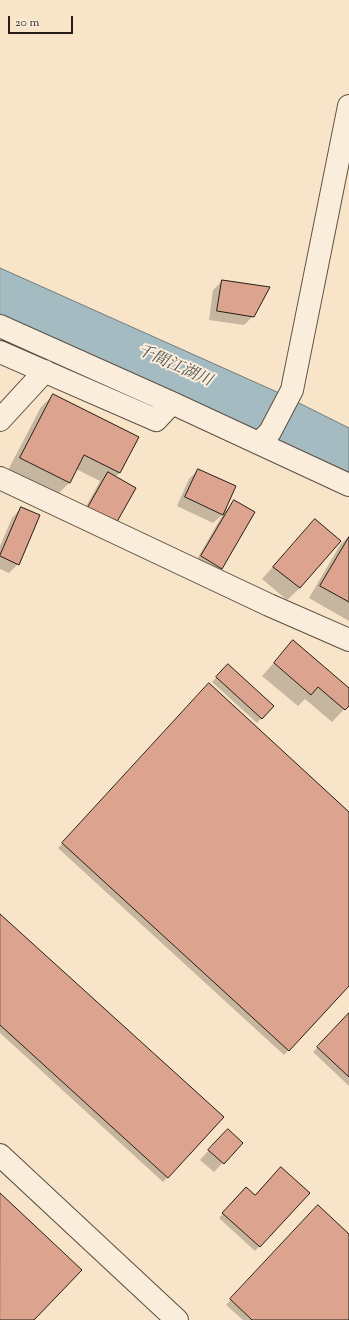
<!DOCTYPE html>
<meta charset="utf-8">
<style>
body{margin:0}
#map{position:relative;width:349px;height:1320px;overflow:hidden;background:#f8e4c8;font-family:"Sorts Mill Goudy",serif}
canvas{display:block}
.scale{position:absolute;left:8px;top:16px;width:65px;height:18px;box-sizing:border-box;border:2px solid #271d16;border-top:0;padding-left:5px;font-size:12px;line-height:14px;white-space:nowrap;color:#271d16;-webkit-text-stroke:3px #faeddb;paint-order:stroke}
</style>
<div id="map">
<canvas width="349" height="1320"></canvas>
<div class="scale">20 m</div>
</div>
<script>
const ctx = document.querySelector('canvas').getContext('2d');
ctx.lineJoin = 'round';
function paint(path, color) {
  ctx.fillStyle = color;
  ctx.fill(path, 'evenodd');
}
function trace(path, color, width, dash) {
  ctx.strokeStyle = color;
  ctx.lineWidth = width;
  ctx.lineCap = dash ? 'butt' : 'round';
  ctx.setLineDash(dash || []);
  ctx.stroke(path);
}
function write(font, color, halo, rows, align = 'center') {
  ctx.font = font + ' "Sorts Mill Goudy","Noto Serif JP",serif';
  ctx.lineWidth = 4;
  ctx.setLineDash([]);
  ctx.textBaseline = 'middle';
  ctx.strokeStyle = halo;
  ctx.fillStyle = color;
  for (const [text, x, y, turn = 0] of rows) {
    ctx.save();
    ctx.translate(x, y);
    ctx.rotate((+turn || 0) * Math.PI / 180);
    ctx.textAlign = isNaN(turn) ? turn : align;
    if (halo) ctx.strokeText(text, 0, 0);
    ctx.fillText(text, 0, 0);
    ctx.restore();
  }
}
const water = new Path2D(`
 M0,268L277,392L349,428V473L0,316Z`);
paint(water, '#a4bbc1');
trace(water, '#727c7d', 1);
paint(new Path2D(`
 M222,281L253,316L244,325L209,320L213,290Z
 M53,395L120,472L78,521L100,481L76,469L69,483L57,495L8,470L41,407Z
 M198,470L223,513L235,502L221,568L212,577L193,566L223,514L213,523L177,506L189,479Z
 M21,508L18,564L9,573L0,569V546L12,518Z
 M315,520L300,588L287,600L262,579Z
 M349,536V621L309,598L340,545Z
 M293,642L349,689V704L332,722L305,699L298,706L262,676Z
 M224,669L273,706L257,723L212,682Z
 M204,689L349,814V985L284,1055L58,848Z
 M0,915L168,1177L163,1182L0,1033Z
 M349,1014V1086L313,1052Z
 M219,1139L242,1143L214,1172L200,1160Z
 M241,1193L255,1197L308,1193L255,1251L219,1218Z
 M313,1211L349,1236V1320H243L226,1305Z`), '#0003');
const building = new Path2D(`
 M222,280L270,287L254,317L217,311Z
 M53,394L139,437L120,473L84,455L70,483L20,458Z
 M198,469L236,486L223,515L185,497Z
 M108,472L136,488L114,527L86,511Z
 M234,500L255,512L222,569L201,556Z
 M21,507L40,515L19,565L0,556Z
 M315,519L341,541L300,588L273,567Z
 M349,537V602L320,586Z
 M293,640L349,688V706L345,710L318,687L311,695L274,663Z
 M228,664L274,706L262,719L216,677Z
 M209,683L349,812V986L289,1051L62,843Z
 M0,914L224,1117L168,1178L0,1025Z
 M349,1013V1077L317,1047Z
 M228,1129L243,1143L224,1164L208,1150Z
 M281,1167L310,1193L260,1247L222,1213L246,1187L255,1195Z
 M0,1193L82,1270L34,1320H0Z
 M318,1205L349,1234V1320H252L230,1299Z`);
paint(building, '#dca48e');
trace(building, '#271d16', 1);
const minor = new Path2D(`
 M0,326L172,403L349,485
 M0,352L156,420L172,403
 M0,420L45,371
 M259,443L270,432L292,390L349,106
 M0,478L269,605L349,640
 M0,1155L177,1320`);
trace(minor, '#5b4f42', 24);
trace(minor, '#faeddb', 22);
write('italic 16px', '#535452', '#faeddb', [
 ["千間江湖川",174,367,24]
]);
</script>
